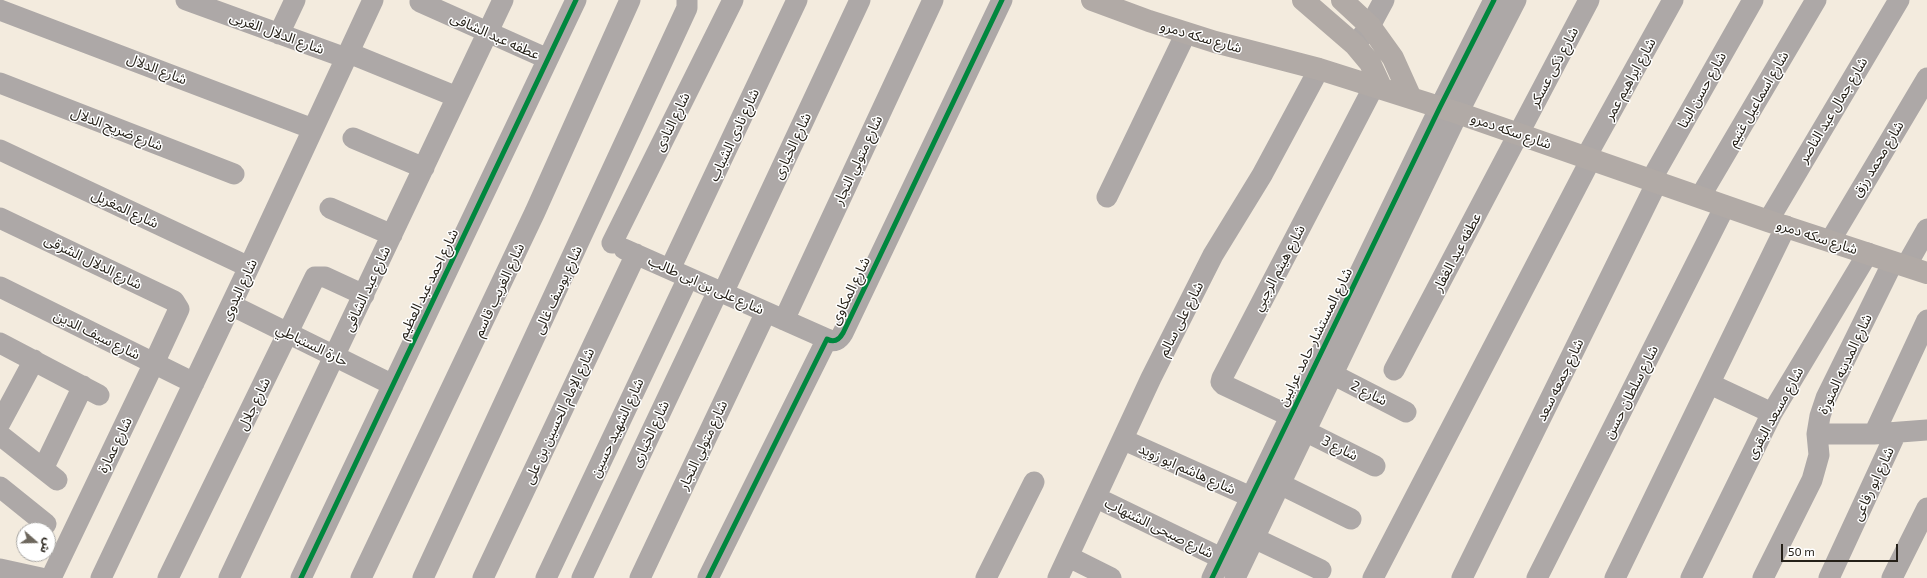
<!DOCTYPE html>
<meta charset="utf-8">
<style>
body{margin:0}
#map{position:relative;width:1927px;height:578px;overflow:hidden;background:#f3ebde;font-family:"Exo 2","Noto Sans Arabic",sans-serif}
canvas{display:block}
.north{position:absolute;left:16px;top:522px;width:40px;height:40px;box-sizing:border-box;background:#fff;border:1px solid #a8a6a3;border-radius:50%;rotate:110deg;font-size:11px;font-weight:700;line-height:16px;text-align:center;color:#252018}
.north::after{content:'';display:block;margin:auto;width:14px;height:18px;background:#6d675d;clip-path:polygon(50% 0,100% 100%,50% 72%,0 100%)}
.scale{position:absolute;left:1781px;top:544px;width:117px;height:18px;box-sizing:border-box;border:2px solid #252018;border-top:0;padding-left:5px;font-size:12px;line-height:14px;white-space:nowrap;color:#252018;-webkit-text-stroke:3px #fff;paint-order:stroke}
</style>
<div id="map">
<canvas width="1927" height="578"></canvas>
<div class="north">ش</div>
<div class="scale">50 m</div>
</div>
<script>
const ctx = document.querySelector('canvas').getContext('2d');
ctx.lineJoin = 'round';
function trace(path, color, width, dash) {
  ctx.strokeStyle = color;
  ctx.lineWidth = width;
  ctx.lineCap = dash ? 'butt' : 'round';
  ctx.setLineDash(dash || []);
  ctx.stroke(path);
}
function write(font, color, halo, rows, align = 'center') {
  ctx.font = font + ' "Exo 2","Noto Sans Arabic",sans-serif';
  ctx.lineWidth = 3;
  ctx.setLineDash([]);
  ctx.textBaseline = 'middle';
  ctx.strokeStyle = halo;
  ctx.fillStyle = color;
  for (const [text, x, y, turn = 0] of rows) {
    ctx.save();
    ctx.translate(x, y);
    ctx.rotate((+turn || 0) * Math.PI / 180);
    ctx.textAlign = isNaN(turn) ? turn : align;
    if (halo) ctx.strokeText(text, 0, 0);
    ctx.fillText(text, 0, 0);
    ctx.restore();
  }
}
trace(new Path2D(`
 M186,0L346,58
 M420,2L548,59
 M0,10L313,129
 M279,34L295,0
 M1355,45L1370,26L1384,0
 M349,53L457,97
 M0,83L234,174
 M353,138L424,168
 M0,150L249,267
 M1586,157L1673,0
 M1651,180L1753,0
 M1107,197L1186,33
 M1700,197L1816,0
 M330,208L392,235
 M0,218L174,301L179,309L154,363L51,578
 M1768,221L1899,0
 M1830,241L1927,78
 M612,243L733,0
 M624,249L827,339
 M1906,266L1927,229
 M670,269L797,0
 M0,287L194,383
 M723,293L860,0
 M231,305L393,385
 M784,320L933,0
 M0,343L99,395
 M1394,370L1589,0
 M1332,374L1406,412
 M1710,384L1772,413
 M1290,416L1224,385L1221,382L1222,378L1374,86
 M0,423L34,360
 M1305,431L1375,466
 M1817,434H1874L1927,430
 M1874,434L1927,320
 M0,435L57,480
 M1124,440L1251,497
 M43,469L83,386
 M1280,484L1351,519
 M0,487L46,524
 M1097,498L1221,558
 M1254,538L1321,570
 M1069,557L1111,578
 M0,569L41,578
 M101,578L249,267L373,0
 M168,578L315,277H325L364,295
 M229,578L503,0
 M301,578L576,0
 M361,578L535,212L630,0
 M423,578L687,8V0
 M483,578L636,254
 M546,578L688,278
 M582,578L718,291
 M640,578L766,312
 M708,578L827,339C834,343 839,340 843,333L1002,0
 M986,578L1034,482
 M1058,578L1151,378L1213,255L1262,175L1319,69
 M1212,578L1440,107L1494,0
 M1235,578L1458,113L1516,0
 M1373,578L1591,159
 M1462,578L1657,182
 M1537,578L1725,206
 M1615,578L1786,226
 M1691,578L1772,413L1868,253
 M1763,578L1812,480L1819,455L1817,434L1820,416L1826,398L1893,262
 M1829,578L1896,433
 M1892,578L1927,508`), '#ada8a7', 21);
trace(new Path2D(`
 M1092,0L1149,21L1215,42L1319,69L1458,113L1768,221L1927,273
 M1303,0L1355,45L1370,63L1382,89
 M1342,0L1370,26L1393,58L1411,98`), '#b1aaa6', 22);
trace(new Path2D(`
 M301,578L576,0
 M708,578L827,339C834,343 839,340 843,333L1002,0
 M1212,578L1440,107L1494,0`), '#00873e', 5);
write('14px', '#252018', '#fff', [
 ["شارع الدلال الغربى",277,33,20],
 ["عطفه عبد الشافى",495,36,24],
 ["شارع سكه دمرو",1201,37,16],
 ["شارع ذكى عسكر",1554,67,-62],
 ["شارع الدلال",157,69,21],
 ["شارع ابراهيم عمر",1630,79,-61],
 ["شارع حسن البنا",1702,90,-61],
 ["شارع اسماعيل غنيم",1758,99,-60],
 ["شارع جمال عبد الناصر",1833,110,-59],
 ["شارع النادى",672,122,-64],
 ["شارع ضريح الدلال",117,129,21],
 ["شارع سكه دمرو",1511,131,19],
 ["شارع نادى الشباب",734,135,-65],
 ["شارع الخيارى",792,146,-65],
 ["شارع محمد رزق",1878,159,-59],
 ["شارع متولي النجار",858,160,-65],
 ["شارع المغربل",125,209,25],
 ["شارع سكه دمرو",1817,237,18],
 ["عطفه عبد الغفار",1457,252,-62],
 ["شارع الدلال الشرقى",93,262,26],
 ["شارع هيثم الرجبي",1279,268,-62],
 ["شارع احمد عبد العظيم",428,284,-64],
 ["شارع على بن ابى طالب",706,285,24],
 ["شارع عبد الشافى",367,289,-65],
 ["شارع البدوى",239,290,-65],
 ["شارع الغريب قاسم",499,290,-65],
 ["شارع يوسف غالى",558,290,-65],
 ["شارع المكاوى",850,291,-64],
 ["شارع على سالم",1181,319,-63],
 ["شارع سيف الدين",97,335,26],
 ["شارع المستشار حامد عرابين",1315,337,-64],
 ["حارة السنباطي",312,345,26],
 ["شارع المدينه المنورة",1845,364,-65],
 ["شارع جمعه سعد",1560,380,-64],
 ["شارع سلطان حسن",1631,392,-63],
 ["شارع 2",1369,393,27],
 ["شارع جلال",254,404,-64],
 ["شارع مسعد البقرى",1775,413,-61],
 ["شارع الإمام الحسين بن على",559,416,-65],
 ["شارع الشهيد حسين",617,428,-65],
 ["شارع الخيارى",650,434,-65],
 ["شارع عمارة",115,445,-64],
 ["شارع متولي النجار",703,445,-65],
 ["شارع 3",1340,448,27],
 ["شارع هاشم ابو زويد",1187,469,24],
 ["شارع ابو رفاعى",1873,484,-65],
 ["شارع صبحى الشنهاب",1159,528,26]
]);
</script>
